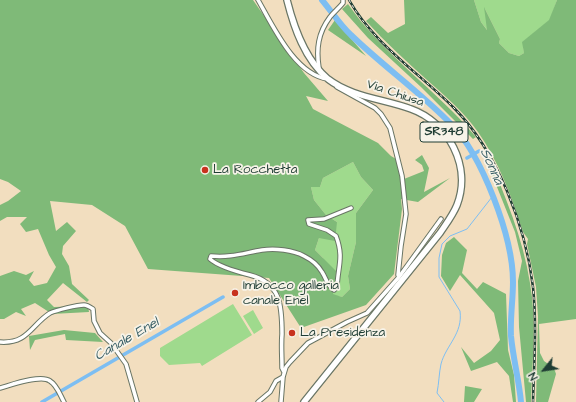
<!DOCTYPE html>
<style>
body{margin:0}
#map{position:relative;width:576px;height:402px;overflow:hidden;background:#f2debf;font-family:"Architects Daughter",sans-serif}
canvas{display:block}
.north{position:absolute;left:524px;top:350px;width:40px;height:40px;-webkit-text-stroke:3px #f7f3e8;paint-order:stroke;rotate:240deg;font-size:11px;font-weight:700;line-height:16px;text-align:center;color:#1f3d34}
.north::after{content:'';display:block;margin:auto;width:14px;height:18px;background:#1f3d34;clip-path:polygon(50% 0,100% 100%,50% 72%,0 100%)}
</style>
<div id="map">
<canvas width="576" height="402"></canvas>
<div class="north">N</div>
</div>
<script>
const ctx = document.querySelector('canvas').getContext('2d');
ctx.lineJoin = 'round';
function paint(path, color) {
  ctx.fillStyle = color;
  ctx.fill(path, 'evenodd');
}
function trace(path, color, width, dash) {
  ctx.strokeStyle = color;
  ctx.lineWidth = width;
  ctx.lineCap = dash ? 'butt' : 'round';
  ctx.setLineDash(dash || []);
  ctx.stroke(path);
}
function write(font, color, halo, rows, align = 'center') {
  ctx.font = font + ' "Architects Daughter",sans-serif';
  ctx.lineWidth = 3.5;
  ctx.setLineDash([]);
  ctx.textBaseline = 'middle';
  ctx.strokeStyle = halo;
  ctx.fillStyle = color;
  for (const [text, x, y, turn = 0] of rows) {
    ctx.save();
    ctx.translate(x, y);
    ctx.rotate((+turn || 0) * Math.PI / 180);
    ctx.textAlign = isNaN(turn) ? turn : align;
    if (halo) ctx.strokeText(text, 0, 0);
    ctx.fillText(text, 0, 0);
    ctx.restore();
  }
}
paint(new Path2D(`
 M474,0H557L550,20L523,42L524,53L519,56L509,53L499,43L500,39L485,9L488,31L481,22Z
 M353,162L361,177L373,190L356,213V242L348,276L350,289L342,297L333,295L323,258L315,250L319,238L337,222L326,215L314,200L311,187H320L323,178Z
 M233,304L252,335L202,366L200,363L169,365L160,356V348Z
 M253,310L263,328L254,334L243,316Z`), '#9fda8d');
paint(new Path2D(`
 M0,0H253L304,73L328,101L306,96L313,109L378,143L391,156L396,159L404,179L424,171L422,165L415,160L422,155L429,168L424,192L450,178L418,202L401,199L402,209L394,274L366,305L301,328L269,278L148,269L125,226L92,205L50,201L56,231L67,222L76,231L63,246L62,254L69,266L72,284L89,300L87,302L63,283L47,300L54,307L88,306L89,312L52,314L35,303L21,309L26,316L16,312L4,319H0V276L14,271L26,275L34,271L29,280L34,286L47,283L56,267L49,255L38,229L26,232L20,224L27,217H7L0,221V205L8,201L21,191L8,182L0,179ZM353,162L361,177L373,190L356,213V242L348,276L350,289L342,297L333,294L336,271L315,250L319,238L335,241L337,222L326,215L314,200L311,187H320L323,178Z
 M404,0H474L481,22L487,30L484,7L500,39L499,43L509,53L519,56L524,53L522,42L549,20L557,0H576V319L539,324L540,353L544,361L554,368L556,374L548,402H536L538,317L536,287L527,244L528,239L523,232C512,198 499,162 478,132C464,112 445,96 427,80C406,61 385,42 366,21L371,17L388,33L405,24Z
 M348,4C383,55 436,89 476,137L473,139L421,87L368,38L342,9Z
 M335,20L366,56L328,30Z
 M488,155C505,196 523,238 530,283C537,322 532,363 531,402H526L519,327L518,281L522,261L515,232L485,157Z
 M454,237L467,250L462,273L477,289L483,282L506,294L508,350L514,375L516,402H513L509,376L497,362L471,371L461,347L474,363L491,351L500,340L494,313L460,275L450,291L441,276L442,255L446,243Z
 M64,330L95,333L103,342L66,340L65,334L35,340L30,350L29,336Z
 M465,386L482,389L474,402H464Z`), '#7fba78');
trace(new Path2D(`
 M444,402L437,393C439,383 439,373 441,364C446,345 463,334 460,311L439,277V258L442,244L450,236L467,229L492,197`), '#7dbef2', 1);
trace(new Path2D(`
 M467,158L479,151
 M42,402L223,297`), '#7dbef2', 3.5);
trace(new Path2D(`
 M322,0C332,12 340,25 351,35C383,66 420,92 451,124C482,155 513,237 513,282C513,300 510,318 511,336C513,358 519,380 521,402`), '#7dbef2', 6);
const minor = new Path2D(`
 M258,0C273,26 295,75 328,79
 M319,68C316,49 318,33 330,17C334,12 339,8 343,3V0
 M337,87L375,108L381,114L390,128L402,176L406,214L401,246L398,275L399,277
 M0,342C28,344 31,325 50,313C57,310 77,305 84,305C87,305 90,307 93,309L94,321L100,333L111,343L126,364L137,402
 M284,372L282,368C282,356 281,345 282,334C282,306 281,283 250,275C238,272 219,267 210,259L211,256C230,258 244,253 262,250C275,248 293,250 304,256C312,260 318,265 322,272C326,278 328,287 334,290L337,287C338,266 344,257 336,236L327,230L309,224L308,220L324,219L351,208
 M0,388C11,385 41,374 50,381C57,385 60,395 64,402
 M258,402L270,392L276,381L283,377
 M281,402L283,377L286,367L290,362L308,343L347,322L367,313L399,277L441,219`);
const primary = new Path2D(`
 M287,0C294,28 305,60 328,79C351,97 384,99 411,109C448,122 472,166 457,205C453,215 446,224 440,233L304,402`);
trace(minor, '#697565', 5.5);
trace(primary, '#697565', 8);
trace(minor, '#fff', 3.5);
trace(primary, '#fff', 5.5);
const rail = new Path2D(`
 M349,0C374,44 418,72 454,108C497,151 526,227 533,287C537,325 534,364 533,402`);
trace(rail, '#1f3d34', 2.5);
trace(rail, '#f7f3e8', 1, [3]);
for (const [x, y, r, color] of [
 [205,170,4,"#c8321e"],
 [235,293,4,"#c8321e"],
 [292,333,4,"#c8321e"]
]) {
  const dot = new Path2D();
  dot.arc(x, y, r, 0, 2 * Math.PI);
  ctx.fillStyle = color;
  ctx.fill(dot);
  trace(dot, '#f7f3e8', 1.5);
}
for (const [x, y, w] of [
 [444,132,48]
]) {
  const box = new Path2D();
  box.roundRect(x - w / 2, y - 10, w, 20, 3);
  ctx.fillStyle = '#f7f3e8';
  ctx.fill(box);
  trace(box, '#1f3d34', 1);
}
write('bold 12px', '#1f3d34', null, [
 ["SR348",444,132]
]);
write('13px', '#1f3d34', '#f7f3e8', [
 ["Via Chiusa",395,94,19]
]);
write('13px', '#1f3d34', '#f7f3e8', [
 ["La Rocchetta",213,170],
 ["Imbocco galleria",243,286],
 ["canale Enel",243,301],
 ["La Presidenza",300,333]
], 'left');
write('italic 14px', '#365d64', '#f7f3e8', [
 ["Sonna",491,167,66],
 ["Canale Enel",127,340,-30]
]);
</script>
